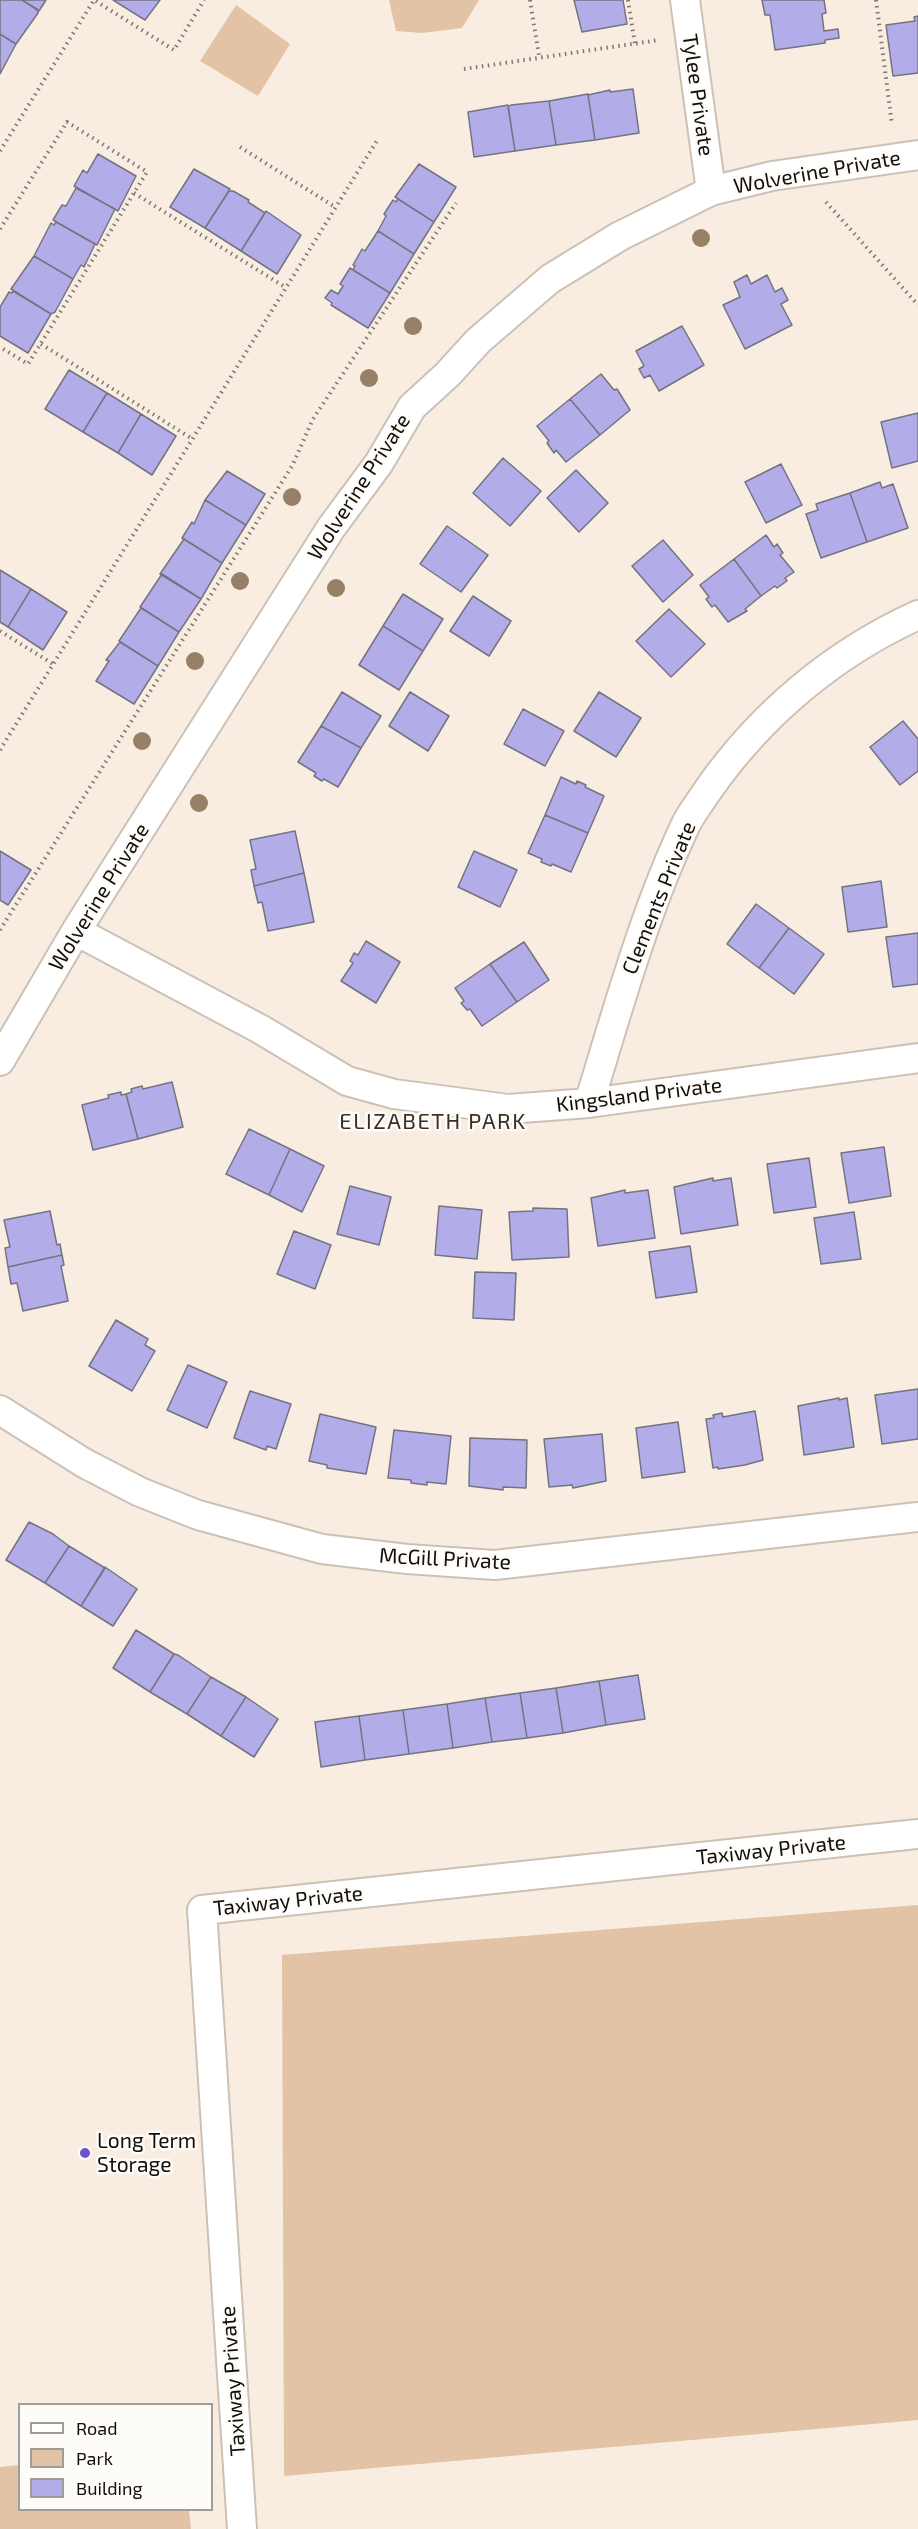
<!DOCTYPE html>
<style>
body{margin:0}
#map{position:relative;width:918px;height:2529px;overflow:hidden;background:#f9ede1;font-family:"Exo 2",sans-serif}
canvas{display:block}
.legend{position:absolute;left:18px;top:2403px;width:195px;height:108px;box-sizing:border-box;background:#fefcf9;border:2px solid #a09d99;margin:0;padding:8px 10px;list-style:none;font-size:18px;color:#120e0a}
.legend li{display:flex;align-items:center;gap:12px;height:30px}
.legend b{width:30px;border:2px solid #a09d99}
</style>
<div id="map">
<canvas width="918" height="2529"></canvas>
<ul class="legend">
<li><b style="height:8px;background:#fff"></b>Road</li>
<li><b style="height:16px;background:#e3c3a5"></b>Park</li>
<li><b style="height:16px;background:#b2ade9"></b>Building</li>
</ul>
</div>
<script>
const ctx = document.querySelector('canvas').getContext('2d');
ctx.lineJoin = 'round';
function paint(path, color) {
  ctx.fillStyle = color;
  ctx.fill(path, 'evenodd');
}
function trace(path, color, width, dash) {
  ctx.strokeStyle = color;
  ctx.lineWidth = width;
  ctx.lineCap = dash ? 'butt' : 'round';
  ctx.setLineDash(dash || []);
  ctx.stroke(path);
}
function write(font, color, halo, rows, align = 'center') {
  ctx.font = font + ' "Exo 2",sans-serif';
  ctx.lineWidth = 5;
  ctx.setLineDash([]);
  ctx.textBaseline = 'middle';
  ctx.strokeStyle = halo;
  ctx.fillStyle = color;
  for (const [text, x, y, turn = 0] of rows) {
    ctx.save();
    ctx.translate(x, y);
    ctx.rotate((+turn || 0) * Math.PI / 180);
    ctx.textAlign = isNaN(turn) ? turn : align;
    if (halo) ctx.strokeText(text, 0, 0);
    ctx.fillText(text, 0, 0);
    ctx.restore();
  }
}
paint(new Path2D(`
 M389,0H479L462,28L422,33L396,31Z
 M236,5L290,44L258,96L200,61Z
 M918,1905V2420L284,2476L282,1955Z
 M19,2465L20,2510H189L191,2529H0V2467Z`), '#e3c3a5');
const building = new Path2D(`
 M0,0H22L37,9L38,13L16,44L0,34Z
 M22,0H46L39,11Z
 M113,0H160L145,20Z
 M574,0H623L627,24L582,32Z
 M762,0H824L826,13L822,14L824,31L838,29L839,38L825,40V43L775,50L770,15H765Z
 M918,16V73L893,76L886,25L915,21L914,17Z
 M0,34L16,44L0,74Z
 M633,89L639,133L595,140L588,95L610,90V92Z
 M588,94L595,140L556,145L549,101Z
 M549,101L556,145L515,151L508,107L511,105Z
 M508,105L515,151L474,157L468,112Z
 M98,154L136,176L118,211L74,186L83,170L87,173Z
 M419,164L456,187L434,222L395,197Z
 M194,169L230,189L205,228L170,207Z
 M76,188L115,209L97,245L53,220L62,205L66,206Z
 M229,191H233L249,200L248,202L265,213L241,251L205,228Z
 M398,199L434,222L414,254L378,231L386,216L384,214L393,200L396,202Z
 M266,211L301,235L277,274L241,251Z
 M56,222L95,244L84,267L81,265L73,279L34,256L51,223L54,225Z
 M378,231L414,254L390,293L353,270L355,266L353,265L362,249L365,251Z
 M34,256L73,279L55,312L51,314L11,289Z
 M350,268L390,293L368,328L331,305L332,303L325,298L331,290L338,294L343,286L340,284Z
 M747,275L751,284L767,275L775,292L782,288L788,300L781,304L792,325L745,349L723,305L740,297L734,282Z
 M13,291L51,314L28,353L0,336V307L9,292L12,293Z
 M682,326L704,365L659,391L650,375L644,378L639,369L644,366L636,351Z
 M69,370L107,393L83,432L45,409Z
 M601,374L614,390L617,389L630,410L600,435L570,399Z
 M107,393L141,414L118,453L83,432Z
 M570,399L600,435L566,462L556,450L554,453L547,443L549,441L537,426Z
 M918,413V461L892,468L881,422Z
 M141,414L176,436L152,475L118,453Z
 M503,458L541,491L510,526L473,493Z
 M781,464L802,505L766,523L745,482Z
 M576,470L608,503L579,532L547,498Z
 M227,471L265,494L246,525L205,500Z
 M880,482L882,488L893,484L908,528L867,542L850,493Z
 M850,493L867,542L821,558L806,514L818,510L816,504Z
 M205,500L246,525L222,563L182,538L192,522L194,524Z
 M447,526L488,555L461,592L420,564Z
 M766,535L774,547L777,544L783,553L780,555L794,572L785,578L787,581L777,588L775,586L761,596L734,559Z
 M184,539L222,563L201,599L160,574Z
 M663,540L693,575L663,602L632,566Z
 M734,559L761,596L745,609L747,611L728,622L715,605L712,607L706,599L709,597L700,585Z
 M0,570L31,589L8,627L0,622Z
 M162,574L201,599L179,632L140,607Z
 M31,589L67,612L43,650L8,627Z
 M403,594L443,619L423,651L383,626Z
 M473,596L511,621L489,656L450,631Z
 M141,608L179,632L158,666L119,641Z
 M669,609L705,644L671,677L636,641Z
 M383,626L423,651L399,690L359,665Z
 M120,642L158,666L134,704L96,681L109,661L106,660Z
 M342,692L381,716L361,748L321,726Z
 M410,692L449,716L428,751L389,726Z
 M599,692L641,718L616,757L574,731Z
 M523,709L564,731L545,766L504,744Z
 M903,721L918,739V771L900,785L870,747Z
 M321,726L361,748L338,787L324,779L322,781L314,776L316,773L298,762Z
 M561,777L576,784L577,781L586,785L585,787L604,796L588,833L545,815Z
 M545,815L588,833L571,872L552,864L551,866L541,862L542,859L528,853Z
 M295,831L304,873L254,886L251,870L256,869L250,840Z
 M0,851L31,870L8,905L0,900Z
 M474,851L517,870L500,907L458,887Z
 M304,873L314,922L268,931L262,902L258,903L254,886Z
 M881,881L887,927L848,932L842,887Z
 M756,904L789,928L759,968L727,944Z
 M789,928L824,954L794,994L759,968Z
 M918,933V984L893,987L886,937Z
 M366,941L400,962L376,1003L341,981L353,963L350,961L354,953L358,955Z
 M524,942L549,980L517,1002L490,964Z
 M490,964L517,1002L482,1026L470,1009L467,1010L461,1003L464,1001L455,988Z
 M172,1082L183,1127L138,1139L126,1094L132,1092L131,1089L142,1086L143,1089Z
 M121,1092V1095L126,1094L138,1139L93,1150L82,1105L109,1098L108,1095Z
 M249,1129L290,1149L269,1195L226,1174Z
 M884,1147L891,1196L849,1203L841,1153Z
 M290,1149L324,1166L302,1212L269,1195Z
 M809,1158L816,1207L774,1213L767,1164Z
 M713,1178V1181L731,1178L738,1225L681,1234L674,1187Z
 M350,1186L391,1197L379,1245L337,1234Z
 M625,1190V1193L648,1190L655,1238L598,1246L591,1198Z
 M439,1206L482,1210L477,1259L435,1255Z
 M533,1208L567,1209L569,1257L512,1260L509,1212L533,1211Z
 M50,1211L57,1245L60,1244L62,1255L8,1267L5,1248L10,1247L4,1220Z
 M854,1212L861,1259L821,1264L814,1218Z
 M294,1231L331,1245L315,1289L277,1274Z
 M690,1246L697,1292L656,1298L649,1252Z
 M62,1255L64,1265L61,1266L68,1301L23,1311L17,1283L11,1284L8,1267Z
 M475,1272L516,1273L514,1320L473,1318Z
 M116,1320L148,1339L145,1345L155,1351L132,1391L89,1366Z
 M188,1365L227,1382L207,1428L167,1410Z
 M918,1389V1439L882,1444L875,1395Z
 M250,1391L291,1404L276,1449L267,1446L266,1450L234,1438Z
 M839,1398V1400L847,1398L854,1447L804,1455L798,1406Z
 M755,1411L763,1460L745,1465L718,1469V1467L713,1468L706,1419L714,1418L713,1415L722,1413L723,1417Z
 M320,1414L376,1427L366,1474L327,1468V1465L309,1461Z
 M678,1422L685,1472L642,1478L636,1428Z
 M394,1430L451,1436L446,1484L427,1482V1485L411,1483V1480L388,1478Z
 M602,1434L606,1481L573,1488L572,1485L549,1487L544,1439Z
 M470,1438L527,1440L526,1488L503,1487V1490L469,1486Z
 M29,1522L53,1534L69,1546L45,1583L6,1560Z
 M69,1546L105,1568L81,1606L45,1583Z
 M105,1567L137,1589L113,1626L81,1606Z
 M136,1630L174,1654L150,1692L113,1668Z
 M174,1654L178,1655L211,1677L187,1714L150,1692Z
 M638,1675L645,1719L606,1725L599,1681Z
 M211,1677L246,1697L221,1736L187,1714Z
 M599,1681L606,1725L563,1733L556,1688Z
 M556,1688L563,1733L527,1738L520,1693Z
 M520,1693L527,1738L492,1742L485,1698Z
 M246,1697L278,1719L254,1757L221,1736Z
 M485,1698L492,1742L453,1748L447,1704Z
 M447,1704L453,1748L409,1754L403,1710Z
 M403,1710L409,1754L365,1760L359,1716Z
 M359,1716L365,1760L321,1767L315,1722Z`);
paint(building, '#b2ade9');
trace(building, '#747381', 1.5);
const street = new Path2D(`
 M685,0L711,191
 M76,931L260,1029L347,1081L394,1094L508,1109L589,1103L918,1058
 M0,1061L76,931L331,528L379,463L412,407L448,374L478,341L550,279L620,236L711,191L772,176L918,155
 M589,1103C618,1009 644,913 686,824C692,812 701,801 708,790C761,714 834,653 918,615
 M0,1410L84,1463L140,1492L198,1515L322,1549L407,1559L495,1565L918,1517
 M242,2529L202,1910L918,1834`);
trace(street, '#cdc1b6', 32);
trace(new Path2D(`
 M530,0L539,56
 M628,0L635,44
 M876,0L892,125
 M464,69L659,40
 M240,147L335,207
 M0,151L94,0L174,50L204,0
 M134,193L285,287
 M826,202L918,305
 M0,229L67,122L147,172L28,364L0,347
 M41,344L191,438
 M0,631L53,664
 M0,750L378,139
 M0,930L292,466L313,419L456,203`), '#7e766f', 4, [1.5, 4.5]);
trace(street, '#fff', 28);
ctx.fillStyle = '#978065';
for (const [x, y] of [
 [701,238],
 [413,326],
 [369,378],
 [292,497],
 [240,581],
 [336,588],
 [195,661],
 [142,741],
 [199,803]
]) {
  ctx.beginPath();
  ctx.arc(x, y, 9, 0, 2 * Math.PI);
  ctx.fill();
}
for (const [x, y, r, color] of [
 [85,2153,6,"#6b53cc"]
]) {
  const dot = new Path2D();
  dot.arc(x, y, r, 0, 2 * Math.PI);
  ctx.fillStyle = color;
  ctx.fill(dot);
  trace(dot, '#fefcf9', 2);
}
write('21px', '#120e0a', '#fefcf9', [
 ["Tylee Private",698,95,82],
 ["Wolverine Private",817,172,-10],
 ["Wolverine Private",359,487,-57],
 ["Wolverine Private",99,897,-58],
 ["Clements Private",659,898,-68],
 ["Kingsland Private",639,1095,-7],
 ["McGill Private",445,1559,3],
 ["Taxiway Private",771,1850,-6],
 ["Taxiway Private",288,1901,-6],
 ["Taxiway Private",233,2381,-94]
]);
write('21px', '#120e0a', '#fefcf9', [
 ["Long Term",97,2141],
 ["Storage",97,2165]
], 'left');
ctx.letterSpacing = '1.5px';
write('22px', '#382f26', '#fefcf9', [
 ["ELIZABETH PARK",433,1122]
]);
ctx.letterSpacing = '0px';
</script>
